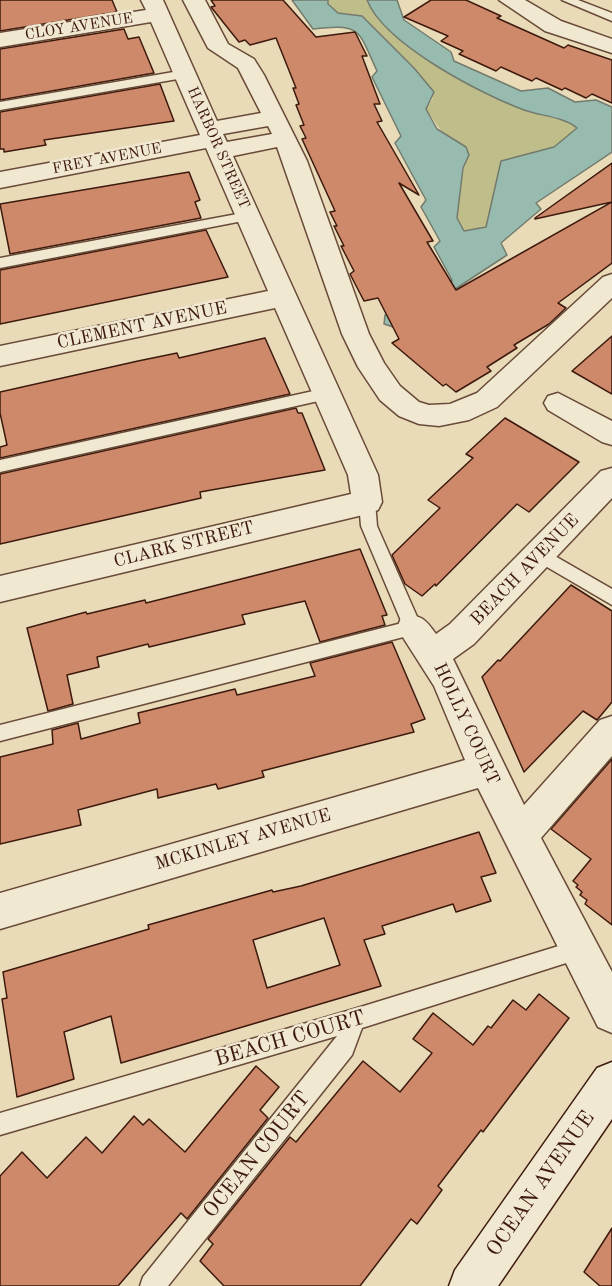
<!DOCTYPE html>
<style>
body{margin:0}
canvas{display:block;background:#e9dbb8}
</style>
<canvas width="612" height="1286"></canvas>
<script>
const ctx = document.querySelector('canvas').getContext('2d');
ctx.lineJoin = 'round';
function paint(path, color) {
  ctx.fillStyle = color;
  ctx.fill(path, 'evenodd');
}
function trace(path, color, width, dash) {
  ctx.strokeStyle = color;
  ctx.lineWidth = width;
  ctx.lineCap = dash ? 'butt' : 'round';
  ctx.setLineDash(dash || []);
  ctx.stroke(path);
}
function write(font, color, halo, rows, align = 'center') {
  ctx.font = font + ' "Old Standard TT",serif';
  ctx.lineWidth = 5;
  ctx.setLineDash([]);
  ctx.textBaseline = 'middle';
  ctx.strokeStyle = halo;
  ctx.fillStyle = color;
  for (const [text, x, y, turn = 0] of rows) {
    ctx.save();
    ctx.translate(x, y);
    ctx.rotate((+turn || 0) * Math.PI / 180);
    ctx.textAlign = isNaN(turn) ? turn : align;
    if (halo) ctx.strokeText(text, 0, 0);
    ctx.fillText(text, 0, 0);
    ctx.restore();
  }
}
paint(new Path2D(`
 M328,0H367C384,44 482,95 526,111C540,116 567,118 577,128L554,147L501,161L486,227L464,231L457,218L466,147L444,135L426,109L433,98L352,14L338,13L329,4Z`), '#bfbd89');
const water = new Path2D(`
 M292,0H328V4L338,13L362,16L414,68L434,92L426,109L437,129L466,147L469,155L463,168L457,218L464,231L486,227L501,161L554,147L577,128C565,117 540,116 524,110C481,94 384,44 367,0H397L404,20L451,52L454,61L521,91L548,88L575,102L596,100L612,107V152L536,203L541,209L501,243L507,255L396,328L384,324L385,315L444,293L450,287L452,280L434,247L440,241L421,207L426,200L395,143L401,136L372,77L377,71C358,30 362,23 313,29Z`);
paint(water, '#97bbae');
trace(water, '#737b6e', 1.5);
const building = new Path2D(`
 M0,0H112L117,12L0,31Z
 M211,0H283L316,37L355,32L367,56H362L380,104H374L382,121L377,122L419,195L399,183L433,241L427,242L456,290L612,202V263L558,303L566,308L549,324L514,345L517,348L487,367L491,371L456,392L446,384L443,386L392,343L399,339L378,298L364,301L350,274L354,271L341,246H344L334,226H337L330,212L335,211L302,139L306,138L300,126L304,125L296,105L299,104L293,88H296L276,38L250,45L245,40L239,42L211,7L215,6Z
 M431,0H466L501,16L497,18L564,48L568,45L612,60V103L592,94L586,98L565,88L562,90L536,78L532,81L501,67L496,71L459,54L463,51L441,41L448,36L404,17Z
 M124,29L128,39L139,37L154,73L0,100V49Z
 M160,84L174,121L44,140L46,145L4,152V149H0V112Z
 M612,163V202L535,219V218Z
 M189,172L200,200L195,202L201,218L10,254L0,204Z
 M206,230L228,277L0,324V270Z
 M612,336V394L572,371Z
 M265,338L290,394L0,458V447L7,445L0,413V392L138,361L177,353L179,358Z
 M296,408L298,413H302L325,470L200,492L201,498L0,544V474Z
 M505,418L579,462L529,512L517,504L436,586L435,584L422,596L405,584L392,555L440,508L428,500L473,458L466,454Z
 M360,549L387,615L382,616L385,625L320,642L305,601L242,615L245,624L149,647L148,644L97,657L99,667L67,675L73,704L48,711L27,628L86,612L87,614L145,600L146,603Z
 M571,585L612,611V702L597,720L583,711L524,772L482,677L498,660L500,661Z
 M392,642L425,719L411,724L414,732L262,771L264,777L218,789L216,784L158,798L157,789L78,810L81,825L0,844V757L53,744L52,730L78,723L81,739L140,723L138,713L235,689L237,695L315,676L310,663Z
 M612,759V925L585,904L587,900L580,895L582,892L576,887L578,885L573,881L591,859L551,829Z
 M479,832L496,873L481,877L491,901L456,912L453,904L382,926L385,934L364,940L381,986L121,1063L111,1016L64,1032L74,1079L17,1097L2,999L7,998L3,972L149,929L148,925L272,890L273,892L301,886ZM324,918L340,965L267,988L253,940Z
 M539,994L569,1018L483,1132L481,1130L438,1186L442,1190L417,1224L411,1219L360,1286H224L200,1261L213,1244L208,1239L290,1137L296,1142L363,1061L400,1092L432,1053L413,1039L433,1013L473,1045L488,1026L491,1028L513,1000L526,1010Z
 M256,1066L279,1087L260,1110L268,1118L187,1219L181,1213L118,1286H0V1176L22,1152L47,1178L86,1137L102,1153L134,1116L143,1125L149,1119L185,1152Z
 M612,1228V1286H600L584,1272Z`);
paint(building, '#cd896a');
trace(building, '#3d1a0d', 1.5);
const lane = new Path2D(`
 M562,0H578L612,13V21Z
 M185,70L189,71V77L0,110V102Z
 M248,212L253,213V219L0,268V258Z
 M327,388L335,394L332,398L0,472V460Z
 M367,496L375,502L377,526L422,628L419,633L0,741V725L402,623L361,526L359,502Z
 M541,548L612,589V605L535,560L532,555L535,550Z
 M578,940L585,943L589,950L585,957L362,1028L352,1055L168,1286H140L143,1277L337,1036L0,1135V1113L354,1009Z`);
const street = new Path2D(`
 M141,0H163L217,121L261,113L238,68L208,48L183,0H205L228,44L254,59L264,75L307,161L369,334L384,363L400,386L419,402L429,405L450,404L477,393L603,277L612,274V298L497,407L469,420L439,426L419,424L399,416L380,400L358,367L342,334L277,147L233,156L378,475L382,502L378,510L367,514L0,602V576L351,494L348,475L275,308L0,366V346L268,291L206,148L0,188V172L200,135L151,22L0,47V33L146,10ZM268,126L272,134L227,142L223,134Z
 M499,0H525L561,21L612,39V53L545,31Z
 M558,393L612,421V445L602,442L548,410L544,403L548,396Z
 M612,468V498L474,644L453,659L524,805L600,720L612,716V756L541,838L612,972V1033L598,1027L478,788L0,929V893L465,760L434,686L397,628L401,618C420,612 426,620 436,634L450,624L601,471Z`);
const secondary = new Path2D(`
 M612,1062V1119L498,1286H449L455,1270L597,1068Z`);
trace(lane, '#684a38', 3);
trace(street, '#684a38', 3);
trace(secondary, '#3d1a0d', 3);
paint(lane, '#f1e8d1');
paint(street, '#f1e8d1');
paint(secondary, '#f1e8d1');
write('15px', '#3d1a0d', '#f1e8d1', [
 ["CLOY AVENUE",79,27,-9],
 ["HARBOR STREET",218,148,66],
 ["FREY AVENUE",107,159,-11]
]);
write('18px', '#3d1a0d', '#f1e8d1', [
 ["CLEMENT AVENUE",142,326,-12],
 ["CLARK STREET",184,545,-14],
 ["BEACH AVENUE",525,570,-46],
 ["HOLLY COURT",466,724,65],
 ["MCKINLEY AVENUE",243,840,-16]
]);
write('21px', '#3d1a0d', '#f1e8d1', [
 ["BEACH COURT",290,1039,-16],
 ["OCEAN COURT",257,1155,-51],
 ["OCEAN AVENUE",541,1184,-55]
]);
</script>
